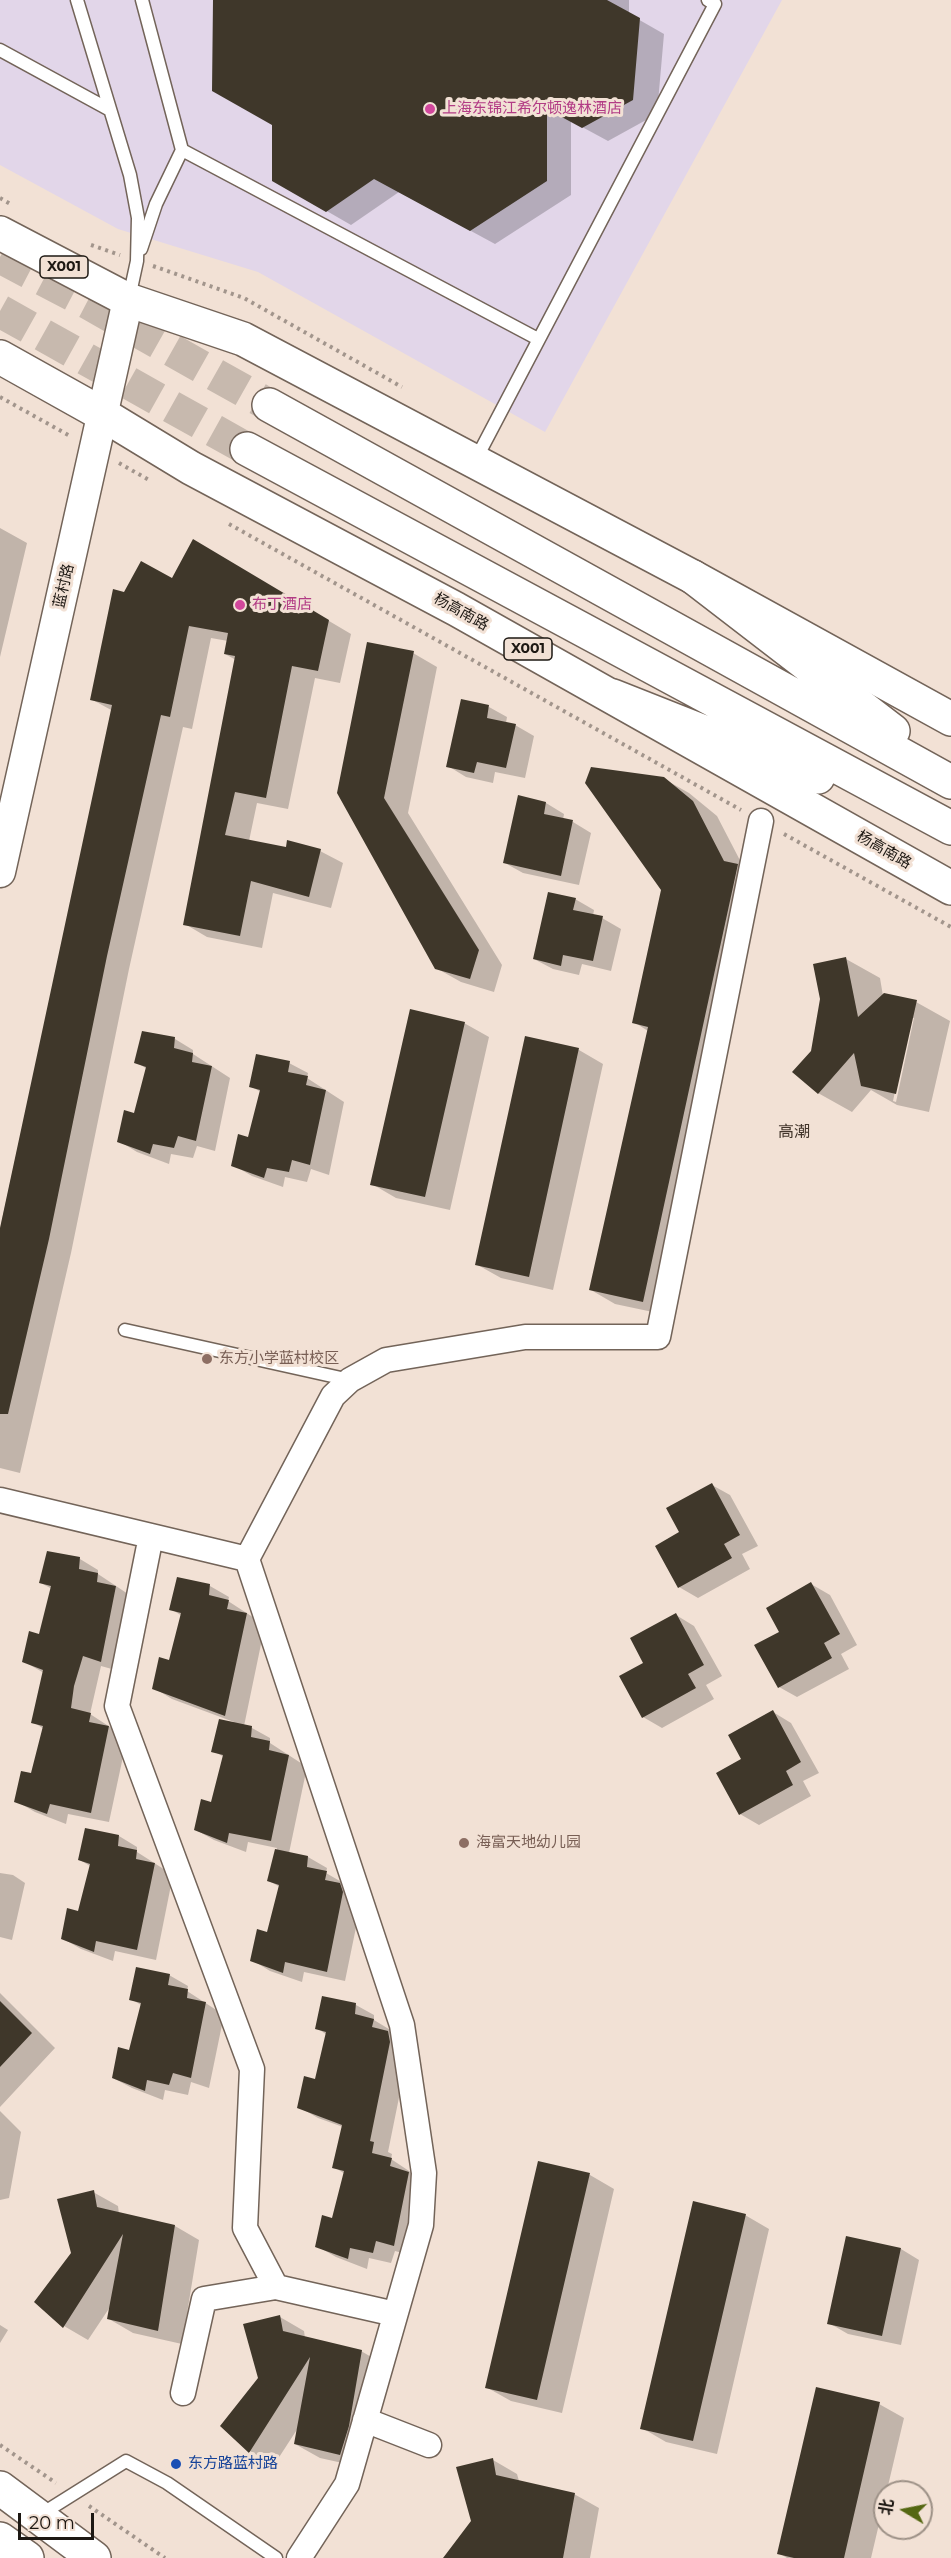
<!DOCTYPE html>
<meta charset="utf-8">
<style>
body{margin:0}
#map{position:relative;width:951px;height:2558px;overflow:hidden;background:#f2e1d5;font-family:Montserrat,"Noto Sans SC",sans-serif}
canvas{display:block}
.north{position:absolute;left:873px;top:2480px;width:60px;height:60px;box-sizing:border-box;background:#f2e1d5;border:2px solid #9d9187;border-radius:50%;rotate:280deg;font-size:16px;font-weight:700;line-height:24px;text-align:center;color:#1d1813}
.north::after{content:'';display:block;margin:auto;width:21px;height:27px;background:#546712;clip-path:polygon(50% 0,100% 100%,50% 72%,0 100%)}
.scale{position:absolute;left:18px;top:2513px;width:76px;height:27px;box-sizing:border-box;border:3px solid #1d1813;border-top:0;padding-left:8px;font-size:18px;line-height:21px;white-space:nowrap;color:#1d1813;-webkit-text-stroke:4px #f2e1d5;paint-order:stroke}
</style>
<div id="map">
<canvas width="951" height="2558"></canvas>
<div class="north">北</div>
<div class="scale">20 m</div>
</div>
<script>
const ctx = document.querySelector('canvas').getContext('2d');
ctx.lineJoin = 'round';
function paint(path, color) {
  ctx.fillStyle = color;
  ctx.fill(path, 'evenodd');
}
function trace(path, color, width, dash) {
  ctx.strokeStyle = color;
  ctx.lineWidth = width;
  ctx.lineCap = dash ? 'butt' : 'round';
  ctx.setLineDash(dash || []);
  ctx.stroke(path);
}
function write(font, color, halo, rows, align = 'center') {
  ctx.font = font + ' Montserrat,"Noto Sans SC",sans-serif';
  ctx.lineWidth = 6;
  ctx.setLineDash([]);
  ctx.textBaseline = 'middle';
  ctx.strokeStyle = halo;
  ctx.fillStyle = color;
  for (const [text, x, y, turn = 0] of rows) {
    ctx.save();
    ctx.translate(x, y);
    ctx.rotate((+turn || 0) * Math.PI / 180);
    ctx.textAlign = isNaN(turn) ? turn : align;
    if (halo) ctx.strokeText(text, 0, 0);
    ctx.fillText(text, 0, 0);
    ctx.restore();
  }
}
paint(new Path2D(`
 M0,0H782L545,432L258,272L118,229L0,165Z`), '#e2d6e9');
paint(new Path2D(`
 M214,0H629V14L664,34L657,114L608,141L571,121V195L495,244L399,192L351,225L273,180L274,124Z
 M0,528L27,543L0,657Z
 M216,554L351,634L340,683L315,678L288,809L257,803L249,841L287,849L320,851L343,863L331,908L273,893L262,948L207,937L185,924L236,660L225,654L228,641L211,638L192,729L183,727L129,969L71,1253L20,1473L0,1468V1229L113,711L91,699L125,593L172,580Z
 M413,653L437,667L408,813L502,965L494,992L461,982L436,968L338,792Z
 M489,707L507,717L506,723L515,725L534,736L525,778L495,772L493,783L466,777L448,766Z
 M664,779L689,793L717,816L745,870L667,1315L615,1304L591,1290L648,1031L634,1022L663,889Z
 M519,797L546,803L564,814L563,820L573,822L591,833L579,885L523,873L505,863Z
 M575,899L594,910L593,916L602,918L621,929L611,971L582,964L579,975L553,969L534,959Z
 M846,959L880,978L883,996L916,1002L950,1021L929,1112L897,1105L871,1090L852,1112L818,1093L812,1052ZM911,1018H914L896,1102L893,1101Z
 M464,1023L489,1037L450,1210L396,1198L372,1184Z
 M527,1038L579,1050L603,1064L553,1290L501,1278L476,1264Z
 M175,1039L193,1050V1054L230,1078L215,1151L197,1146L193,1158L171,1154L169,1164L137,1152L119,1141L135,1115L147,1069L136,1062Z
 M289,1063L308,1073L307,1078L344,1102L329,1175L311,1169L307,1182L285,1177L283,1187L252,1176L233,1165L250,1139L261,1092L250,1086Z
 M712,1485L730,1495L758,1546L742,1554L750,1569L698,1598L679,1587L681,1533Z
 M80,1559L98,1570V1574L134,1598L119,1671L101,1666L90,1714L127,1738L109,1822L68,1814L66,1824L35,1812L16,1801L32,1775L44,1729L33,1722L44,1673L23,1661L40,1636L52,1589L41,1583Z
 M178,1579L210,1586L229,1597L228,1601L265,1625L244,1726L252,1728L270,1738V1743L307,1767L289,1853L308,1857L327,1868L326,1873L345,1884L361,1903L345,1981L304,1972L302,1982L270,1971L252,1960L268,1934L280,1887L269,1881L277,1848L248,1842L246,1852L214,1840L196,1830L212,1804L224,1757L213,1751L234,1722L172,1699L154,1688L170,1662L182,1616L171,1609Z
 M811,1584L830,1595L857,1645L841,1654L849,1669L797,1697L779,1687L781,1633Z
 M676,1615L694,1626L722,1676L706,1685L714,1699L662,1728L643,1717L645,1663Z
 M773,1712L791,1723L819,1773L803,1781L811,1796L759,1825L740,1814L743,1760Z
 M119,1836L137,1847V1852L173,1875L156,1960L115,1951L113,1961L81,1949L62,1938L79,1913L90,1866L80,1860Z
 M0,1873L13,1875L25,1883L12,1940L0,1937Z
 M169,1975L188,1986L187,1991L224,2015L209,2088L191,2082L188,2095L165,2090L163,2100L132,2088L113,2078L130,2052L141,2005L131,1999Z
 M0,1993L55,2048L0,2107Z
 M356,2005L374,2015V2020L392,2031L408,2053L388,2152L392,2154L391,2159L427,2183L413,2256L395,2251L391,2263L369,2258L367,2269L336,2257L317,2246L333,2220L345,2174L334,2167L343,2127L318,2118L299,2107L316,2081L327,2035L317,2028Z
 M0,2111L21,2132L9,2198L0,2200Z
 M539,2162L590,2175L614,2189L562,2413L511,2401L486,2387Z
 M93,2192L118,2206L119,2214L175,2226L199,2240L182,2344L133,2333L109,2319L112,2304L88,2340L64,2326L36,2301L73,2253Z
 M745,2215L769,2229L717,2454L666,2442L642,2428Z
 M901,2249L919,2260L901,2345L848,2334L829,2323Z
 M280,2317L304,2331L305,2338L361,2351L385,2365L373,2440L365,2468L320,2458L295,2444L298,2428L274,2465L250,2451L222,2426L259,2378Z
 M0,2325L8,2330L0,2343Z
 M879,2404L904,2418L871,2558H787L779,2553Z
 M493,2460L517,2474L519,2481L574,2494L599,2508L590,2558H445L473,2521Z`), '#0003');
paint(new Path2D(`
 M213,0H607L640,18L633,100L582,128L547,109V181L470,231L374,179L326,212L272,181V125L212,91Z
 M193,539L329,620L318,671L292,666L266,798L235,792L225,835L286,847L287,840L321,849L309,897L251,881L240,936L183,925L235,656L224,654L228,633L189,626L170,717L161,715L107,956L49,1239L8,1414H0V1228L112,705L90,700L113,589L124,592L141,561L172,578Z
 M367,642L414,651L384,798L479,950L470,979L435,969L337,793Z
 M461,699L489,705L487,718L516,724L506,768L477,762L474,773L446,767Z
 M591,767L664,777L693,801L724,861L738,864L643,1302L589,1290L648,1027L632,1023L661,890L585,783Z
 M518,795L546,802L544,814L573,820L561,876L503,863Z
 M548,892L576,898L573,910L603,916L593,961L563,955L561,966L533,959Z
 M846,957L858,1017L884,993L917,1000L896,1094L861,1086L854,1053L818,1094L792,1072L811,1051L820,999L813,964Z
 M410,1009L465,1022L425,1197L370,1185Z
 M142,1031L175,1037L174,1048L193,1053L192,1062L212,1066L196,1141L178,1136L174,1148L153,1144L150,1154L117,1142L124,1110L134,1113L146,1067L134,1063Z
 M525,1036L579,1048L529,1277L475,1265Z
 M256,1054L290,1061L288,1072L308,1076L306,1085L326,1090L310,1165L292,1160L289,1172L267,1168L264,1178L231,1166L238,1134L248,1137L260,1090L249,1087Z
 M712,1483L740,1535L724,1544L732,1558L678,1588L655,1546L679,1532L666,1508Z
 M47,1551L80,1557L79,1569L98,1573L97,1582L116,1586L101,1662L83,1656L74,1686L71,1708L91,1713L89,1722L109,1726L91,1813L50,1804L47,1814L14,1802L21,1771L31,1773L43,1726L31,1723L43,1670L22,1662L29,1631L39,1634L51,1586L39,1583Z
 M177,1577L210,1584L209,1595L229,1600L227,1609L247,1613L225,1716L152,1689L159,1657L169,1660L181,1613L169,1610Z
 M811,1582L840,1634L824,1643L832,1658L778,1688L754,1645L779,1632L766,1608Z
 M676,1613L704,1665L688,1674L696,1688L642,1718L619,1676L643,1663L630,1638Z
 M773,1710L801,1762L786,1771L793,1785L739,1815L716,1773L741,1759L728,1735Z
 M219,1719L252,1726L251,1737L270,1741L269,1750L289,1755L271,1841L229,1833L227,1843L194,1830L201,1799L211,1802L223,1755L211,1752Z
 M85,1828L119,1835L118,1846L137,1850L136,1859L155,1863L137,1950L96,1941L94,1952L61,1939L67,1908L78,1911L90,1864L78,1860Z
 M275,1849L308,1856L307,1867L327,1871L325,1880L340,1883L343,1892L327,1972L285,1962L283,1973L250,1961L257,1929L267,1932L279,1885L267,1881Z
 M136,1967L170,1974L168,1985L188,1989L187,1998L206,2002L191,2078L173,2073L169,2085L147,2080L145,2091L112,2078L118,2047L129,2050L141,2003L129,2000Z
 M322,1996L356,2003L355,2014L374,2019L372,2027L388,2031L390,2042L370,2141L374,2142L372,2153L392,2158L390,2166L409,2172L394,2246L376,2241L373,2253L350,2248L348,2259L315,2247L322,2215L332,2218L344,2171L332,2168L342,2125L297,2108L304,2076L315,2079L326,2032L315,2029Z
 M0,2001L32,2033L0,2067Z
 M538,2161L590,2173L537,2400L485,2388Z
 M94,2190L97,2207L175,2225L158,2331L107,2319L123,2234L63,2328L34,2302L71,2253L57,2199Z
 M693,2201L746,2214L693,2441L640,2429Z
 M846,2236L901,2248L882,2336L827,2324Z
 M280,2315L283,2331L362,2350L349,2426L340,2455L294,2444L310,2357L249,2453L220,2426L258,2378L243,2324Z
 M816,2387L880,2402L844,2558H794L777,2554Z
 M493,2458L496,2475L575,2493L563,2558H443L471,2521L456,2467Z`), '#3f372a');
trace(new Path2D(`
 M0,257L88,303L269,405
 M0,311L247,449`), '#c7b9ae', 33, [33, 16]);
const service = new Path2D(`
 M77,0L130,175L138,218L137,261L129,298
 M142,0L182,150L538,339
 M0,50L110,110
 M141,249L156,204L182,150
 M475,461L715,4L708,0
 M125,1330L350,1380
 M40,2515L126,2461L167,2483L276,2558`);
const minor = new Path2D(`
 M0,1500L247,1559
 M151,1536L117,1706L252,2069L245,2228L276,2287L395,2314
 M183,2393L204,2299L276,2287
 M365,2420L429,2445
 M299,2558L347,2484L421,2225L424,2173L402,2025L247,1559L333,1396L350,1380L386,1360L525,1337H658L761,821`);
const tertiary = new Path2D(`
 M0,872L128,300`);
const secondary = new Path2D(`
 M0,2488L94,2558
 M0,2539L27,2558`);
const primary = new Path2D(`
 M0,233L128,300L243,339L693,577L951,719
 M0,357L102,414L191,468L456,609L951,888`);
const trunk = new Path2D(`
 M269,405L951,782
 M247,449L951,828
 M693,577L893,731
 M613,696L818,777`);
trace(service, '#736459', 15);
trace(minor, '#736459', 27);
trace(tertiary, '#736459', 33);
trace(secondary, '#736459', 36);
trace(primary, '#736459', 36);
trace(trunk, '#736459', 36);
trace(new Path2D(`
 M0,198L12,205
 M91,245L120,255
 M153,266L244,298L402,387
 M0,397L70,436
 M119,463L149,480
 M229,524L741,810
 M784,834L951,927
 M0,2445L56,2483
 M89,2506L165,2558`), '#a2958c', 4, [3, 4.5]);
trace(service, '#fff', 12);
trace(minor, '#fff', 24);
trace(tertiary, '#fff', 30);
trace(secondary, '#fff', 33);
trace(primary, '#fff', 33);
trace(trunk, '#fff', 33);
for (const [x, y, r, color] of [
 [430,109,6,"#d1479c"],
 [240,605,6,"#d1479c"],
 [207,1359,6,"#8d6e63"],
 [464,1843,6,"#8d6e63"],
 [176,2464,6,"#1a4fb4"]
]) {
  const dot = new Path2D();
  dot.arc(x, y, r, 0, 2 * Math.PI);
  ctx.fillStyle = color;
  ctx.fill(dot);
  trace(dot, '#f2e1d5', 2);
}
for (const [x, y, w] of [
 [64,267,48],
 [528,649,48]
]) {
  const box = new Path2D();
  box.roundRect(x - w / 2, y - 11, w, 22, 4.5);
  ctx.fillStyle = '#f2e1d5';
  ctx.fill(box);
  trace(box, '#1d1813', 1.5);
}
write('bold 14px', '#1d1813', null, [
 ["X001",64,267],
 ["X001",528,649]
]);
write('15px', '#b23c85', '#f2e1d5', [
 ["上海东锦江希尔顿逸林酒店",442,109],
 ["布丁酒店",252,605]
], 'left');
write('15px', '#1d1813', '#f2e1d5', [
 ["蓝村路",64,586,-77],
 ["杨高南路",461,612,29],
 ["杨高南路",884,850,30]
]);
write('15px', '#785e54', '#f2e1d5', [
 ["东方小学蓝村校区",219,1359],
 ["海富天地幼儿园",476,1843]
], 'left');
write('15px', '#164399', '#f2e1d5', [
 ["东方路蓝村路",188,2464]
], 'left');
write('16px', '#43362c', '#f2e1d5', [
 ["高潮",794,1132]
]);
</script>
